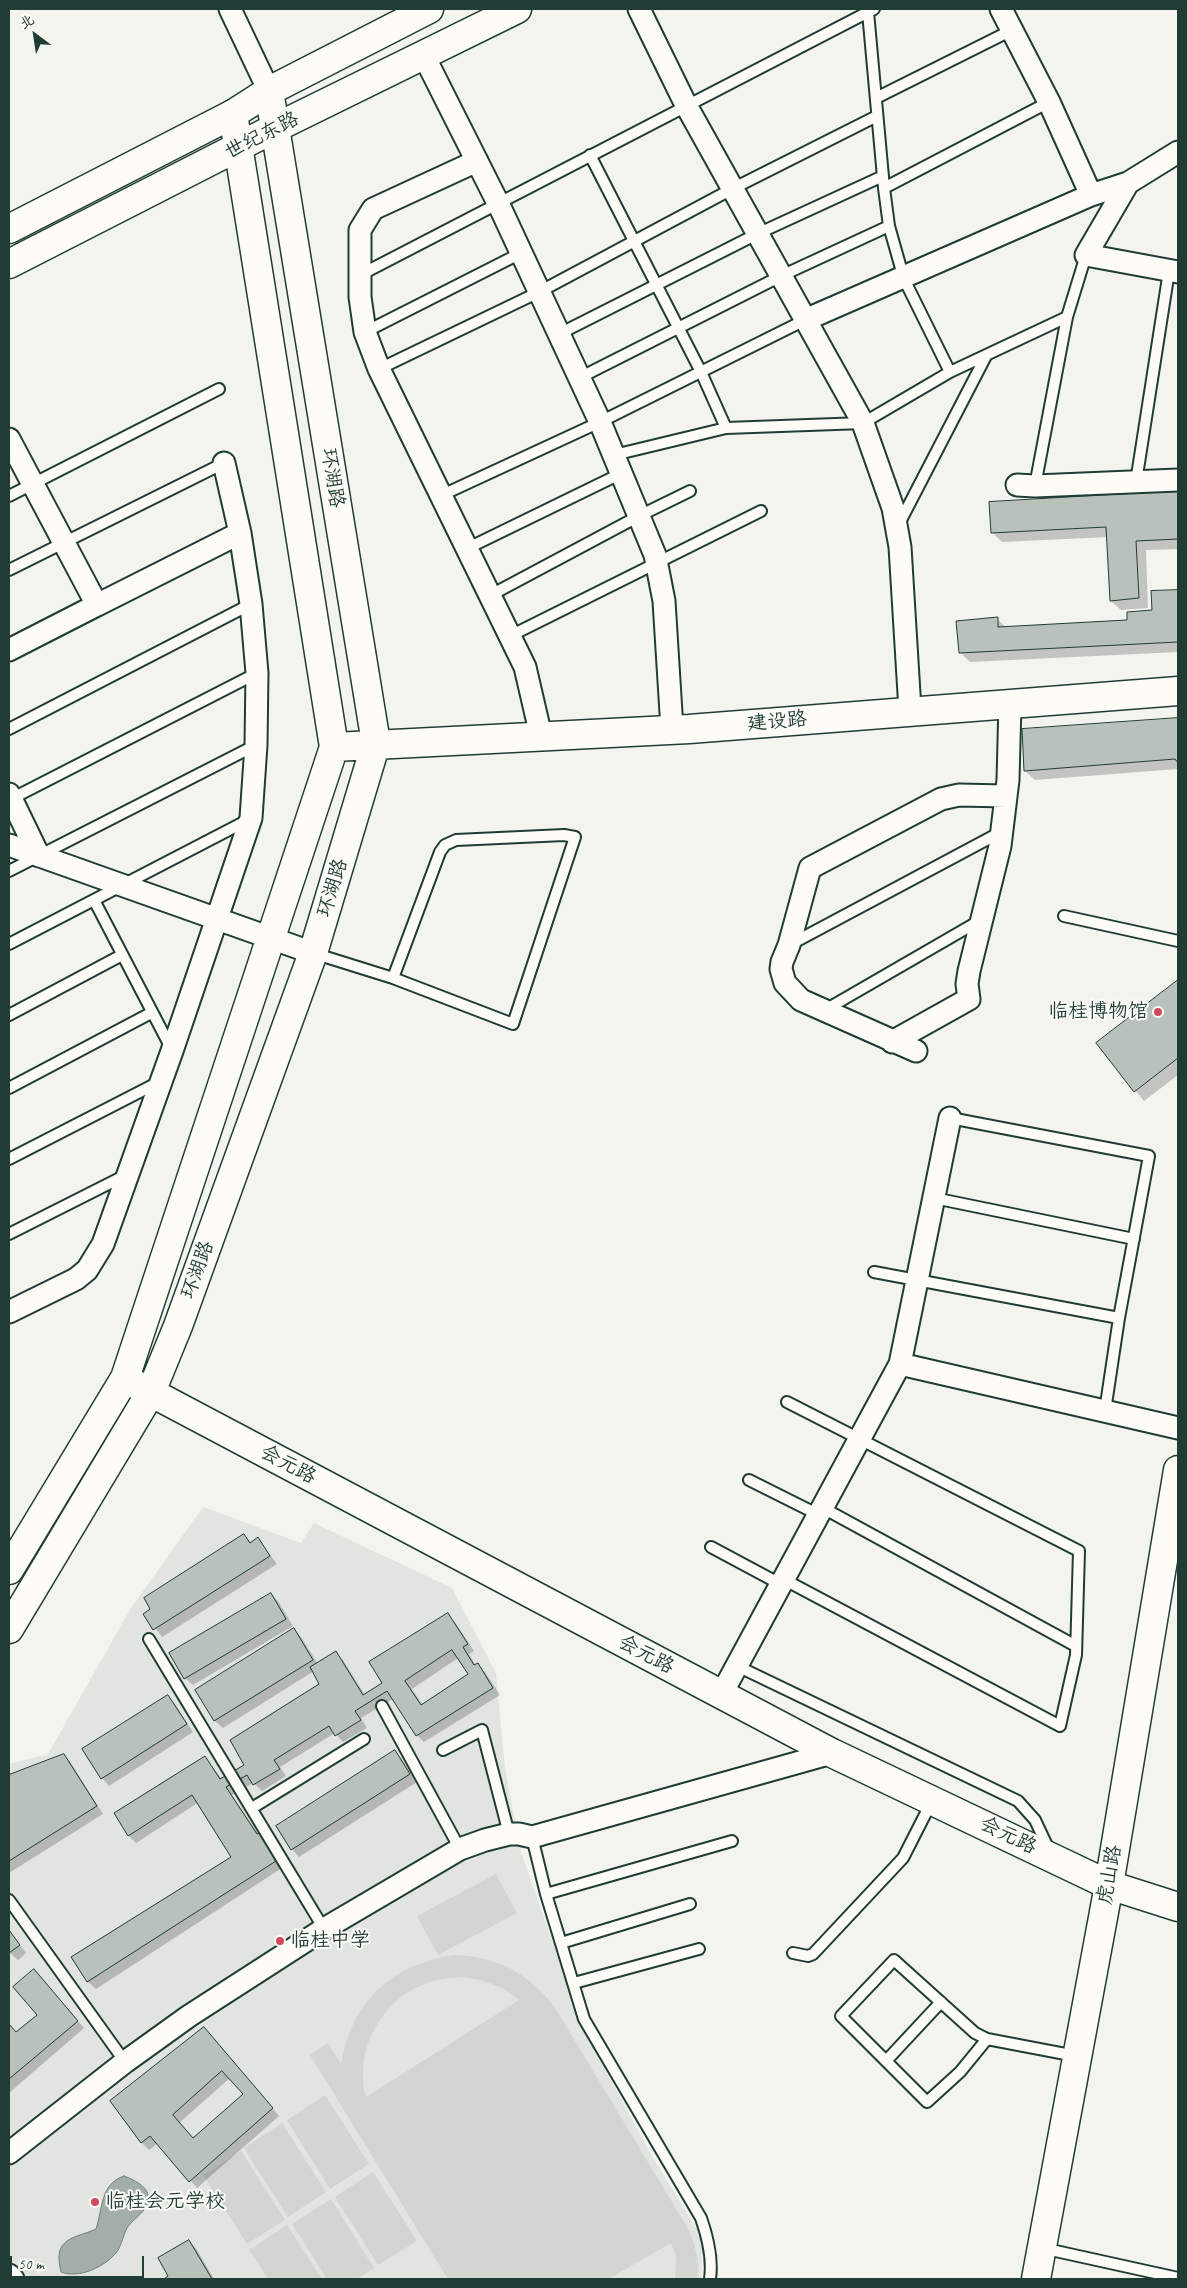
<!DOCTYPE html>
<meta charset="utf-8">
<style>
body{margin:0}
#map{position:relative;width:1187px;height:2288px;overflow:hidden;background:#f4f4ef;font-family:Caveat,"LXGW WenKai TC",sans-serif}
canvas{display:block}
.frame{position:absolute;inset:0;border:10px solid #1f3d34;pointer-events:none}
.north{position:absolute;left:10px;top:10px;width:50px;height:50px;-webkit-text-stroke:4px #fdfcf7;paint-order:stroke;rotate:329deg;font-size:14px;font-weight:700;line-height:20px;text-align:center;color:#1f3d34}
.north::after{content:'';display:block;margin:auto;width:18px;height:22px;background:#1f3d34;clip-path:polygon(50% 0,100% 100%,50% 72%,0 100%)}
.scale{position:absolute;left:10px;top:2256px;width:134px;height:22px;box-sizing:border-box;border:2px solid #1f3d34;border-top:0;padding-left:6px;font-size:15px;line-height:18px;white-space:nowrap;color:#1f3d34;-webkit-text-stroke:4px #fdfcf7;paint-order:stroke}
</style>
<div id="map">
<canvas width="1187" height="2288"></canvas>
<div class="frame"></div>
<div class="north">北</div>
<div class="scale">50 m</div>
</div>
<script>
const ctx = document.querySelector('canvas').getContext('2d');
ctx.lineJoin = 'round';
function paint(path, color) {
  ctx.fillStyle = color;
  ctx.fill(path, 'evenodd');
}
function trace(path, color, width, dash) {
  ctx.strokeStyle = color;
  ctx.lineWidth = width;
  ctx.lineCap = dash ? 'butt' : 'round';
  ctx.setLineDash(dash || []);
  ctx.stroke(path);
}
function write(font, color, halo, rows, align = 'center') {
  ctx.font = font + ' Caveat,"LXGW WenKai TC",sans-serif';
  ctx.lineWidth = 4;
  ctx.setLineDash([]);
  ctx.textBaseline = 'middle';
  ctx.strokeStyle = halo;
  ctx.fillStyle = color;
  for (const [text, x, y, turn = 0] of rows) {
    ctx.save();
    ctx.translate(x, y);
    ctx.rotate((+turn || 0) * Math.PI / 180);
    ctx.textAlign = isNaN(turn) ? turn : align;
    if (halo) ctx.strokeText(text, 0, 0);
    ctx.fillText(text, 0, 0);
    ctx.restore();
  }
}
paint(new Path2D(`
 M203,1507L301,1543L314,1523L452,1588L496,1673L505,1769L521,1852L583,2029L651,2154L698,2231L702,2246L701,2279H9V1764L48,1754L131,1608Z`), '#e2e5df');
paint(new Path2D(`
 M496,1874L517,1913L438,1955L417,1916Z
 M455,1955C500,1958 525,1971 554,2006L687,2227C695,2243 700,2261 697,2279H675L676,2256L671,2243L608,2279H448L310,2055L328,2043L341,2064C352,2001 391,1964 455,1955ZM461,1977C482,1979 503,1986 519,2000L366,2097C353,2047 385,1994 434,1981C443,1978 452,1978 461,1977Z
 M325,2095L369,2164L330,2189L287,2120Z
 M282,2123L326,2192L288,2217L244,2148Z
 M241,2151L285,2220L247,2244L203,2175Z
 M373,2172L417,2241L378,2265L335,2197Z
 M331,2199L374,2268L357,2279H327L292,2224Z
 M287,2225L322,2279H268L249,2250Z`), '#d1d6d1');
const water = new Path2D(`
 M124,2176C135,2180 154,2189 147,2205C143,2214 132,2220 127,2228C123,2236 121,2247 116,2253C104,2267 79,2279 61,2272C52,2237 74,2239 96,2229C103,2208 100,2184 124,2176Z`);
paint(water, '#a3aea7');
trace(water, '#6e8179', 1);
paint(new Path2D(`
 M1178,492V549L1146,550L1148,608L1121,610L1111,601L1108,537L1002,542L992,532L990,503Z
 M1178,591V652L970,662L960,652L997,619L1007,628L1128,622L1153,611L1152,592Z
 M1178,719V769L1035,780L1025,771L1023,730Z
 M1178,982V1075L1144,1101L1098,1044Z
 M244,1536L251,1543L258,1539L277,1564L162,1637L145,1614Z
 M271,1594L278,1601L293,1626L193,1685L185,1678Z
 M448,1615L455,1622L474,1651L469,1654L476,1666L485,1672L500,1695L424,1742L417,1735L393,1699L361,1718L367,1728L343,1742L335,1733L280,1767L286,1776L262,1791L253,1783L232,1795L259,1835L266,1842L282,1868L96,1989L88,1982L73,1957L233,1857L199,1802L136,1843L129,1836L205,1757L222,1779L246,1765L321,1684L314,1671L223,1728L215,1721L196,1690L294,1630L301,1637L318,1664L336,1653L343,1660L365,1695L384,1684ZM458,1658L469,1675L423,1705L412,1689Z
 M167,1696L175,1704L193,1732L109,1786L102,1778Z
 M395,1752L402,1759L417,1782L299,1857L292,1849Z
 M64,1755L71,1763L103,1814L9,1873V1776Z
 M9,1930L26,1953L18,1960L9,1952Z
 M34,1971L84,2028L9,2093V2024L17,2034L39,2015Z
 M211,2036L279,2116L197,2188L158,2143L149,2150L141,2142ZM230,2078L245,2094L194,2140L179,2123Z
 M188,2241L196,2248L214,2279H166L170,2277Z`), '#0003');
const building = new Path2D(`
 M1178,491V539L1136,541L1139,598L1110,601L1106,527L991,533L989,502Z
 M1178,590V642L959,653L956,621L998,617V627L1127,620V612L1152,610L1151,591Z
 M1178,718V763L1175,759L1024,771L1022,729Z
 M1178,980V1058L1134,1092L1096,1043Z
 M244,1534L250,1543L258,1537L270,1556L153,1630L143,1614L150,1609L144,1598Z
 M271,1593L286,1619L184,1679L169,1653Z
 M448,1613L468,1644L463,1647L474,1665L478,1663L493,1688L416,1736L387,1691L355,1711L361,1720L335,1736L329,1726L274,1760L280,1769L253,1785L247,1775L226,1787L257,1834L259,1833L276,1861L87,1982L71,1957L231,1857L192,1795L128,1836L114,1813L205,1756L220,1779L244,1765L230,1740L319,1684L310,1667L336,1651L363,1695L382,1683L369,1662ZM452,1650L468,1674L421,1705L405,1681Z
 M294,1628L313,1660L214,1721L195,1690Z
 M168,1695L187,1724L101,1779L82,1749Z
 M395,1750L410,1774L291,1850L276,1826Z
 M64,1754L97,1806L9,1861V1775Z
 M9,1930L20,1945L9,1953Z
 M34,1969L78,2021L9,2079V2024L16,2032L37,2015L13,1987Z
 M204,2027L273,2108L189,2182L150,2136L141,2143L110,2101ZM222,2071L243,2094L193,2138L173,2115Z
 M189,2240L212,2279H164L168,2276L158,2258Z`);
paint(building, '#b9c1bb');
trace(building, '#1f3d34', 1);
const lane = new Path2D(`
 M868,12L884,188L889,226L904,279L950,372
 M876,98L1012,30
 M590,155L701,372L726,428
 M884,188L1049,102
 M360,275L874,9
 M365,332L521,253
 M559,334L757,234L883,176
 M379,369L539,292L732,189L877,116
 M579,378L781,276L889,226
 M614,455L726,428L863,423L950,372L1067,317
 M1136,482L1169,271
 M1035,486L1067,317L1086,255
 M9,496L219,389
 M440,496L600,422L805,320
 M899,524L986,356
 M466,549L622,473
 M9,570L224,463
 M489,596L639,516L690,491
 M510,636L761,511
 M9,729L251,604
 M11,799L257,673
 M9,871L256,745
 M94,900L172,1050
 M1064,916L1178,941
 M9,944L248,820
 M791,944L1001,832
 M313,953L393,978L513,1024L575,837L564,835L456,840L445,845L440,852L393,978
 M825,1010L979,921
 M9,1015L122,955
 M9,1088L151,1013
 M950,1118L1149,1156L1119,1318L1105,1411
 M9,1159L159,1082
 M934,1198L1134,1239
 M9,1234L126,1175
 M874,1272L1119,1318
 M749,1480L819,1515
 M823,1508L1076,1646
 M711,1547L782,1585
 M785,1580L1060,1726L1076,1655L1079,1551L787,1402
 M149,1639L324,1929
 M737,1666L1018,1801L1035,1820L1050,1852
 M382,1706L460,1849
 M443,1750L482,1730L509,1834
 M252,1808L364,1739
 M532,1837L546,1894L584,2019L701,2218C708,2238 713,2258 710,2279
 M546,1894L732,1841
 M9,1900L125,2062
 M561,1943L690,1904
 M793,1953L808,1956L813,1954L903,1858L932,1801
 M574,1983L699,1949
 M987,2039L960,2072L927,2102L841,2016L894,1960L975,2033L987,2039L1076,2056
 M886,2061L941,2002
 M1042,2248L1178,2278`);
const street = new Path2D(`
 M230,9L269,91
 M639,9L686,105L863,423L893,508L900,547L910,710
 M1001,9L1049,102L1091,195
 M424,56L498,203L600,422L655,555L664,601L672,729
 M477,161L373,209L360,230V297L365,332L379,369L525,667L541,736
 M1128,183L1086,255L1178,272
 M805,320L1091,195L1128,183L1178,152
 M9,439L97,605L240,533
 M1017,485L1035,486L1178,480
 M9,650L97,605
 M9,794L39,856
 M9,845L313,953
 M892,1042L969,999L967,984L969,971L1000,846L1008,780L1010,703
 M916,1051L801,1000L785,983L781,969L782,962L789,945L810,868L941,799L959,795L1006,796
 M9,1312L76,1279L87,1270L103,1244L172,1051L251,818L256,745L257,673L251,604L240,533L224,463
 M900,1364L1178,1428
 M721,1695L900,1364L950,1118
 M9,2153L125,2062L189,2016L324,1929L460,1849L485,1840L509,1834H519L532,1837L832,1753
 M9,2275L13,2279`);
const secondary = new Path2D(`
 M334,747L689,729L1178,691
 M135,1384L832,1753L1109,1885L1178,1907
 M9,1570L125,1378L334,747L233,114
 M9,1629L151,1392L178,1326L313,953L376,743L269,91
 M1036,2279L1109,1885L1178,1470`);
const primary = new Path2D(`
 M9,229L233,114L269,91L429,9
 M9,264L275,128L517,9`);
trace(lane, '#1f3d34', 14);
trace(street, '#1f3d34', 25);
trace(secondary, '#1f3d34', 31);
trace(primary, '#1f3d34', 31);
trace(lane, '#fdfcf7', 10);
trace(street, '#fdfcf7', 21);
trace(secondary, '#fdfcf7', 28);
trace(primary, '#fdfcf7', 28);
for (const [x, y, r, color] of [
 [1158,1012,5,"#d1495b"],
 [280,1941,5,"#d1495b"],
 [95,2202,5,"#d1495b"]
]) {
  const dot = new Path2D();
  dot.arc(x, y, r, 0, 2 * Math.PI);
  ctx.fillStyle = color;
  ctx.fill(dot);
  trace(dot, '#fdfcf7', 2);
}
write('20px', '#1f3d34', '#fdfcf7', [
 ["世纪东路",262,136,-27],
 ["环湖路",332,478,81],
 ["建设路",777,722,-5],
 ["环湖路",333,888,-73],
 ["环湖路",198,1270,-70],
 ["会元路",288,1465,28],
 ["会元路",646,1655,28],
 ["会元路",1008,1836,26],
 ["虎山路",1110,1875,-80]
]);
write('20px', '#1f3d34', '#fdfcf7', [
 ["临桂博物馆",1148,1012,"right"],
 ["临桂中学",290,1941],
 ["临桂会元学校",105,2202]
], 'left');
</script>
